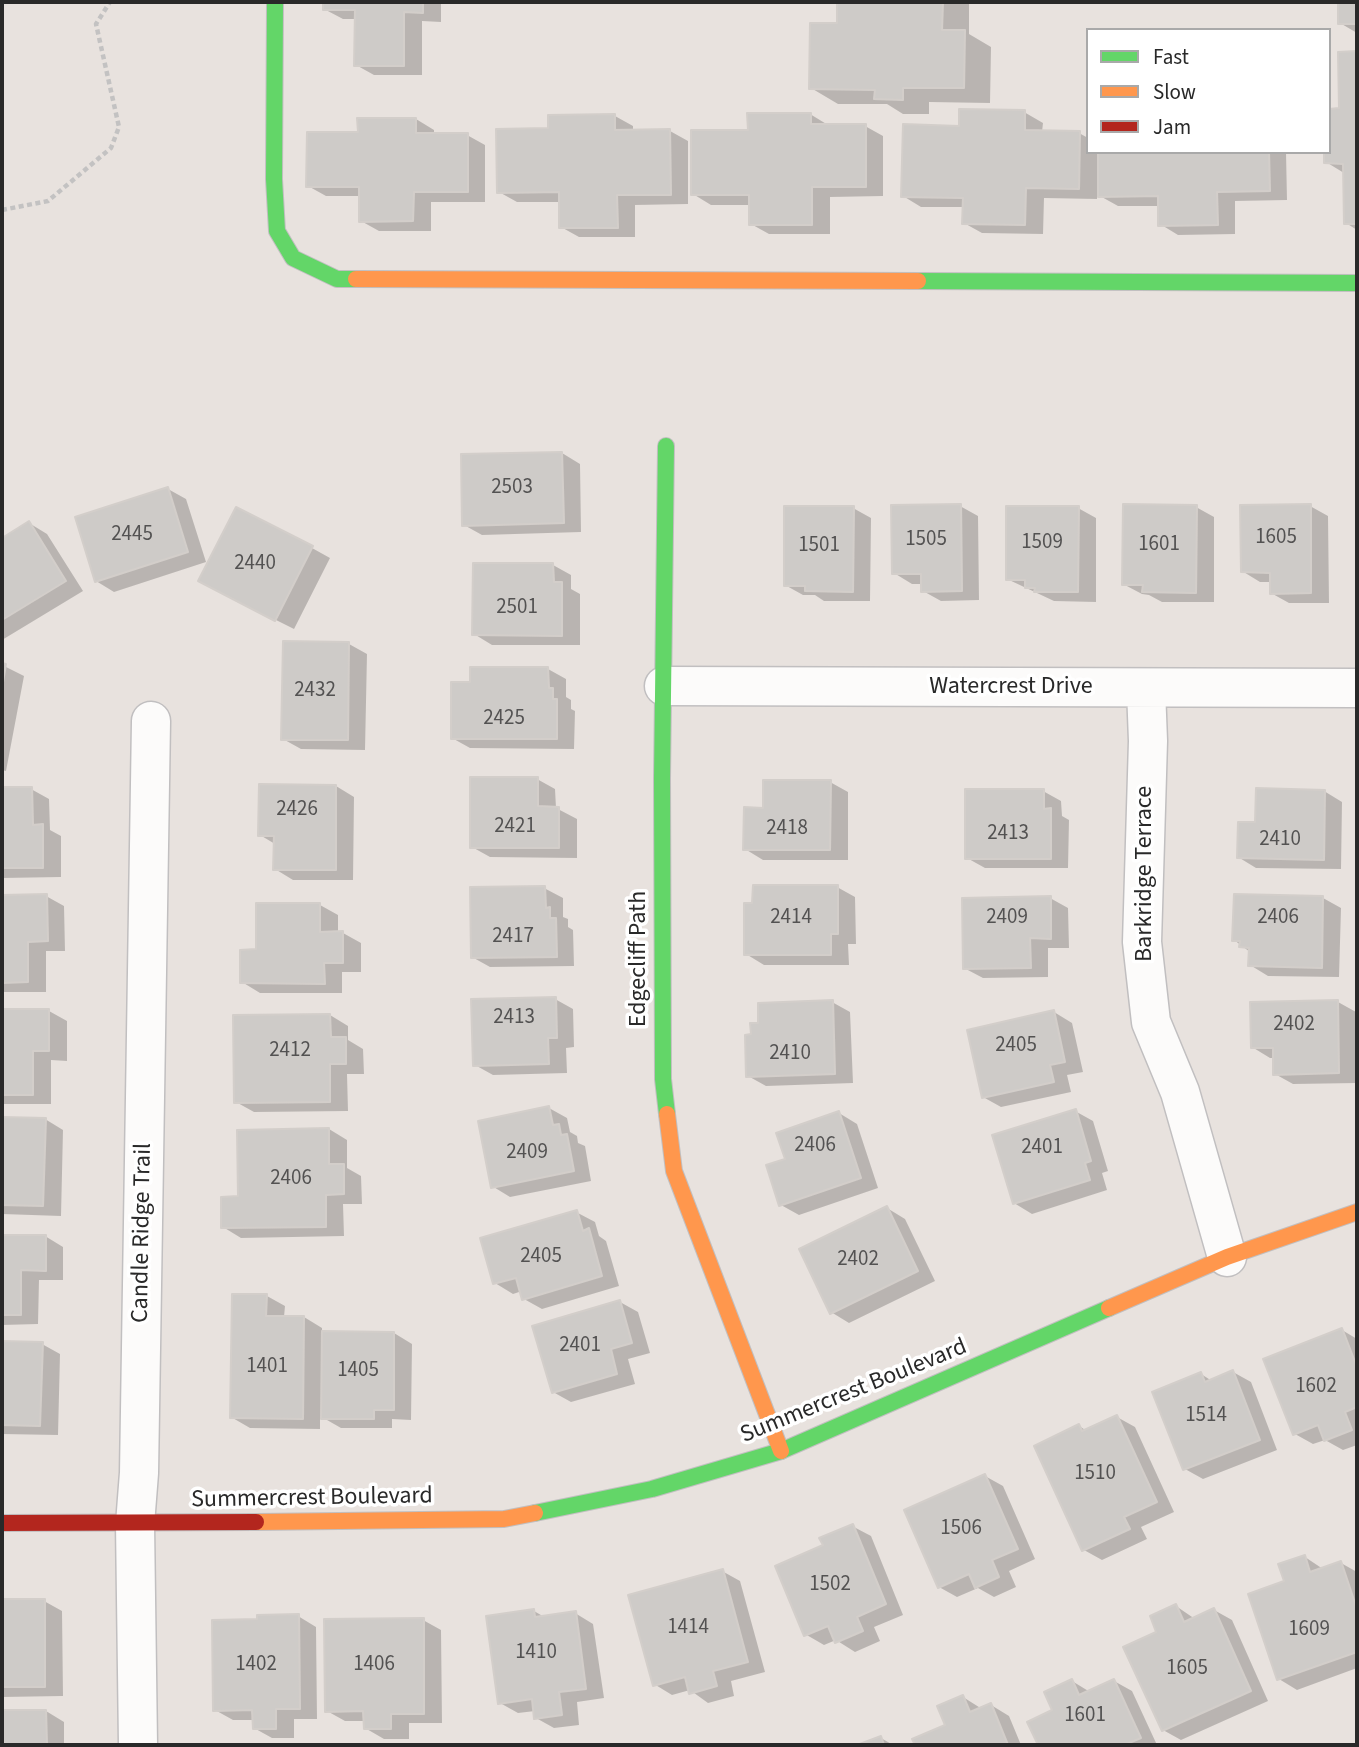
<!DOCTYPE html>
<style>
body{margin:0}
#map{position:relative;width:1359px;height:1747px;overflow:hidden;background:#e8e2de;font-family:"Source Sans 3",sans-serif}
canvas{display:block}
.frame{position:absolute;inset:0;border:4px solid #292929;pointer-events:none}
.legend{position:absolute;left:1086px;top:28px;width:245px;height:126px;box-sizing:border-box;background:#fff;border:2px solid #a9a9a9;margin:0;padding:9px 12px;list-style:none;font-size:21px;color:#292929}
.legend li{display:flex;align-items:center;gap:14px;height:35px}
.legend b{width:35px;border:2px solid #a9a9a9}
</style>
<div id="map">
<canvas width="1359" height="1747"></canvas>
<div class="frame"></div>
<ul class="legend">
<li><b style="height:9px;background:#63d668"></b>Fast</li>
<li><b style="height:9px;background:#ff974d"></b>Slow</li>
<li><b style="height:9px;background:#b3261e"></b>Jam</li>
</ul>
</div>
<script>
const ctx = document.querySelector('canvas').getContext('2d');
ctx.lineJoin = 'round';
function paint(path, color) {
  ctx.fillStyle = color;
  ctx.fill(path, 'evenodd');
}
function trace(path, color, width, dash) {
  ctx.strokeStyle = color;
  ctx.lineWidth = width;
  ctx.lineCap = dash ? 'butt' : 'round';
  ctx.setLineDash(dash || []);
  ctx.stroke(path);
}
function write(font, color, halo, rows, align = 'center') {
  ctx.font = font + ' "Source Sans 3",sans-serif';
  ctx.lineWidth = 7;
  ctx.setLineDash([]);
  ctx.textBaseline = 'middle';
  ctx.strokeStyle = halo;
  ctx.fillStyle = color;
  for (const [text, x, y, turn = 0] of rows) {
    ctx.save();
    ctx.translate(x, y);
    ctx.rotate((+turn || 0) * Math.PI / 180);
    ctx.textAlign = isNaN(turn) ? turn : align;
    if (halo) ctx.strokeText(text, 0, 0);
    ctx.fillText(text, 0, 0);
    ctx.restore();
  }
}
paint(new Path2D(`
 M324,2H441V22L422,21V75H374L356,65V19H343L324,9Z
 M839,2L969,3V34L991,47L990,103L929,102V114H903L887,104H838L811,88L839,24Z
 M1340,2H1357V33L1340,23Z
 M1340,53H1357V230L1346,223L1344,173L1326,162L1341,110Z
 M1024,112L1043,123L1042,132L1079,133L1088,138V152H1286L1287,200L1235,201V234L1178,235L1160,224V206H1118L1100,196V184H1097V199L1044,198L1043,234L982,233L964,223V207H921L903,196L961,127Z
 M810,114L828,125L865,126L883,136V196L830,197V234H769L751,224V205H711L693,194L749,132Z
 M615,116L633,126V131H670L688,141V204L635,205V237H579L561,227V202H517L499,192L550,130Z
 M416,119L434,130V135H467L485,145V202H431V231H379L361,221V196H326L308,186L360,134Z
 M562,453L580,464L581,532L482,535L464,525Z
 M168,489L186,499L206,562L114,592L96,581Z
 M960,506L978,516L979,600L941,601L923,591V584H912L894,573Z
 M1310,506L1328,516L1329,603H1289L1271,593L1272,582H1260L1242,571Z
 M1196,507L1214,517V602H1162L1149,595L1142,594L1123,584Z
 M853,508L871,518L870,601H824L815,595H803L785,585Z
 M1078,508L1096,518V602L1054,601L1007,579Z
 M29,523L47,534L83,591L2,640V540Z
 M312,548L330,558L294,629L218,591Z
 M553,565L571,575V589L580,594V645H492L474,634Z
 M349,644L367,654L365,750L301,749L283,739Z
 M2,665L24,676L6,771L2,770Z
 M548,669L566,679V697L571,700V709L575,711L574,749L470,748L452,738L472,683Z
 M537,779L555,789L556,808L577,819V858L490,857L472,847Z
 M830,782L848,792V860H763L745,849L765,809Z
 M336,786L354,797L353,880H293L275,869V844L260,835Z
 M2,789H31L49,799L50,830L61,836V877L2,878Z
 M1043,791L1061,801L1062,816L1069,820L1068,868H985L967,858Z
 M1324,791L1342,802L1341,869L1256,868L1238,857Z
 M837,887L855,897L856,944H848L849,965H764L746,954Z
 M544,888L563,898V917L568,919V927L573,930L574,966L490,967L472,957Z
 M2,896H46L64,906L65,951H46V992H2Z
 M1050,898L1068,908L1069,948H1048V977L983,978L964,968Z
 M1323,898L1341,908L1339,977L1268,976L1250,965V952L1234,940Z
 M320,905L338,915V933H343L361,943V972H342V993H260L242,982L258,951Z
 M555,999L573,1009L574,1047L566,1048L567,1073L493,1075L475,1065Z
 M832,1002L850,1012L853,1083L766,1086L748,1076L753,1036Z
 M1338,1002L1356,1012L1357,1083L1293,1084L1275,1074V1058H1270L1252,1047Z
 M2,1011H49L67,1021V1061L51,1060V1104H2Z
 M1054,1012L1072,1023L1083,1072L1067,1075L1071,1092L1001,1107L983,1097Z
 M330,1015L348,1026V1040L363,1049L364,1074H347L348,1111L254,1112L236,1102Z
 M549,1108L567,1118L570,1132L577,1136L578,1143L585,1146L591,1181L510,1197L492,1186Z
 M1075,1111L1093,1121L1108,1171L1102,1173L1107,1190L1032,1214L1014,1203Z
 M839,1113L857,1124L878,1188L799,1215L781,1205L787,1160Z
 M2,1118L45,1119L63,1130L61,1216L2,1214Z
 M329,1129L347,1140V1168L361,1176L362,1204H343L344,1236L241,1238L223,1227L240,1198Z
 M887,1208L905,1219L935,1281L849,1323L831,1312Z
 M576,1212L595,1222L599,1236L606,1241L619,1286L542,1309L524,1299L522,1291L513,1294L495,1283Z
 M2,1236H45L63,1247V1280H39L38,1324L2,1325Z
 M267,1296L285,1306L284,1317H304L322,1328V1333H394L412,1344L411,1420L392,1419V1428H341L320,1416V1429L250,1428L231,1417Z
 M620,1302L638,1312L650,1353L628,1359L635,1384L571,1402L553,1392Z
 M1342,1330L1357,1339V1445L1343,1450L1325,1440L1313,1444L1295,1434Z
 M2,1343L42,1344L60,1354L58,1435L2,1434Z
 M1233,1372L1251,1382L1277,1450L1203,1479L1185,1469L1201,1374L1212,1381Z
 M1117,1417L1135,1427L1174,1512L1141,1527L1147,1539L1102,1560L1084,1550L1079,1426L1087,1431Z
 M985,1476L1003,1486L1035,1559L1009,1571L1016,1587L994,1597L978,1588L957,1597L939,1587Z
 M852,1526L871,1536L903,1615L874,1627L880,1641L855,1652L836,1640L824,1645L805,1634Z
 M1305,1557L1323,1569L1341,1563L1357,1572V1668L1297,1690L1279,1679L1286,1582Z
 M722,1571L740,1581L765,1672L731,1681L734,1696L708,1703L690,1690L672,1695L654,1684Z
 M2,1601H44L62,1611L63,1696L2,1697Z
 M1176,1606L1195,1619L1214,1610L1232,1620L1268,1701L1181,1740L1163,1730L1158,1633Z
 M534,1611L546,1618L575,1613L593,1624L604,1698L577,1702L579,1725L554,1728L536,1718L535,1711L518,1713L500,1703Z
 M298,1616L316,1627L317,1719H294V1738H272L254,1728V1720H233L215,1710L258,1621Z
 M423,1620L441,1630L442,1723H409V1739H384L365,1728V1721H345L327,1711Z
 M1072,1681L1090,1692L1114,1681L1132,1691L1157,1745H1040L1030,1723L1055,1711Z
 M963,1697L982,1709L991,1705L1009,1716L1021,1745H917L915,1740L947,1726Z
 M46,1711L64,1722V1745H2V1712Z
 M881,1738L893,1745H862Z`), '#0003');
const building = new Path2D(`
 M323,2H423V13L404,12V66H354L355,10H323Z
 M837,2H943L942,30H965L964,88H903V100L874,99L875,90L809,89L810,23H837Z
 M1338,2H1357V24H1338Z
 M1357,51V224H1344L1343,164L1324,163V152H1329V109L1339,108L1338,52Z
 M959,109L1025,110V130L1080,131L1079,189L1026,188L1025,225L962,224L963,198L901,197L903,124L959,126Z
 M747,113H811V124H866V187H812V225H749V195H691V130H748Z
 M615,114V130L670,129L671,195H617L618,228H559V192L497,193L496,129L548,128V115Z
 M357,118H416V133H468V192H414L413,221L359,222V187H306L307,132H358Z
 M1098,152H1269L1270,191L1217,192L1218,225L1158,226V196L1098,197Z
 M562,452L564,523L462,526L461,454Z
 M168,487L188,552L95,582L75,517Z
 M961,504L962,591L921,592V574H892L891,505Z
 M1123,504L1197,505L1196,593L1142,592L1143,585H1122Z
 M1311,504V593L1270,594V573L1241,572L1240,505Z
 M1356,505H1357V574Z
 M784,506H854L853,592L805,591V586H784Z
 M1006,506H1079L1078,592H1034L1035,588H1025V580H1006Z
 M236,507L313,546L275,621L198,581Z
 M29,521L66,581L2,620V538Z
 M473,563H553L554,582H562V636L472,635Z
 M283,641L349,642L348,740H281Z
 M2,663L6,664L2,688Z
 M470,667H548L549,688H553V699H557V739H451V682H470Z
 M470,777H538V806L559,807V848H470Z
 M763,780H831L830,850H743L744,807L763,808Z
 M259,784L336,785V870H273L274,836H258Z
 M2,787H32L33,825L43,824V868H2Z
 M1256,788L1325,790L1324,860L1237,858L1238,822H1255Z
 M965,789H1044V809L1051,808V859H965Z
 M753,885H838V934H831V955H744V903H752Z
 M545,886L546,908L550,907V918H556L557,957L471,958L470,887Z
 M47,894L48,941L28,942V982L2,983V895Z
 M1234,894L1323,896L1322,968L1248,966L1249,948L1239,947L1240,941H1232Z
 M1051,896V939L1030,938L1031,968L963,969L962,898Z
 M256,903H320V932L343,931V963H324L325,984L240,983V950L256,949Z
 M556,997L557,1038H548L549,1064L473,1066L471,999Z
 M833,1000L835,1074L746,1077L745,1035L751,1034L750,1023H758V1003Z
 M1338,1000L1339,1073L1273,1075V1048H1251L1250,1002Z
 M2,1009H49V1051H33V1095H2Z
 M1054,1010L1065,1062L1050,1065L1054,1082L982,1098L967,1030Z
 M330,1014L331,1037H346V1064H330V1102L234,1103L233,1015Z
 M549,1106L553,1125L559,1124L561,1135L567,1134L574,1171L491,1188L478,1121Z
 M1076,1109L1091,1161L1085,1163L1090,1180L1013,1204L992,1135Z
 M839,1111L861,1178L779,1206L766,1165L785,1159L776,1133Z
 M2,1117L46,1118L43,1206L2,1205Z
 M329,1128V1164H344V1194L326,1195V1227L221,1228V1197L238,1196L237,1130Z
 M887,1206L918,1271L830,1314L799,1249Z
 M577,1210L583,1231L589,1228L602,1276L522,1300L516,1278L493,1284L480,1238Z
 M2,1235H46V1271L21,1270V1315H2Z
 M232,1294H267L266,1316H304L303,1419L230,1418Z
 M620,1300L632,1343L611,1349L617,1374L552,1393L532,1326Z
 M1342,1328L1357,1367V1407L1345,1412L1352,1430L1324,1441L1318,1425L1293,1435L1263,1359Z
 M322,1331L394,1332V1410H374V1419H321Z
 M2,1341L43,1342L40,1426L2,1425Z
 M1233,1370L1260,1440L1183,1470L1152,1392L1201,1372L1205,1382Z
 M1117,1415L1157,1502L1124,1517L1130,1529L1082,1551L1034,1446L1079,1424L1082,1431Z
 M985,1474L1018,1549L992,1560L999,1577L975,1588L969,1574L938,1588L904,1510Z
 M853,1524L886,1604L857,1617L863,1631L835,1643L828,1626L804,1636L775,1566L823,1545L819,1538Z
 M1305,1555L1310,1572L1341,1561L1357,1609V1652L1277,1680L1248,1594L1284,1581L1278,1564Z
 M723,1569L748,1662L713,1671L717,1686L689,1694L685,1677L653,1686L628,1595Z
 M2,1599H45V1687H2Z
 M1176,1604L1184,1622L1214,1608L1251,1691L1162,1731L1123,1647L1156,1632L1150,1616Z
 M534,1609L535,1617L576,1611L586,1689L559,1692L562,1715L534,1719L532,1699L498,1704L486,1616Z
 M299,1614L300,1709H276V1729H253L252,1710L213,1711L212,1620L257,1619V1615Z
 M424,1618V1714H391V1729H364L363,1711L325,1712L324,1619Z
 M1072,1679L1079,1695L1114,1679L1141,1738L1124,1745H1038L1027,1722L1052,1710L1044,1692Z
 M963,1695L970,1712L991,1703L1008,1745H915L912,1739L945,1725L937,1706Z
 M2,1710H46L47,1745H2Z
 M881,1736L884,1745H857Z`);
paint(building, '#cecbc8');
trace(building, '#d3ceca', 2);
const street = new Path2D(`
 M664,686L1357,688
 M1146,689L1148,741L1142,942L1151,1022L1180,1092L1227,1257
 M138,1745L135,1524L139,1473L151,721`);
const fast = new Path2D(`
 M275,2L274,179L277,231L293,258L337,279H356
 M918,281L1357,283
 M666,446L662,778L663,1079L667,1114
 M535,1513L652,1489L781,1451L1109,1308`);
const slow = new Path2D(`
 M356,279L918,281
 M667,1114L674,1171L781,1451
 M1109,1308L1227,1257L1357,1212
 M256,1522L504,1519L535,1513`);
const jam = new Path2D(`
 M2,1523L256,1522`);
trace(street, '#c1bfc0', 41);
trace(fast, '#c1bfc0', 18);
trace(slow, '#c1bfc0', 18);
trace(jam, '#c1bfc0', 18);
trace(new Path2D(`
 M2,210L48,201L111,148L119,127L96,24L110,2`), '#c3c2c2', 4.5, [5, 3.5]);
trace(street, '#fcfbfa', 38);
trace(fast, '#63d668', 16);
trace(slow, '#ff974d', 16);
trace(jam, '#b3261e', 16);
write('21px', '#535252', null, [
 ["2503",512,488],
 ["2445",132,535],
 ["1605",1276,538],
 ["1505",926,540],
 ["1509",1042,543],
 ["1601",1159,545],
 ["1501",819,546],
 ["2440",255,564],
 ["2501",517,608],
 ["2432",315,691],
 ["2425",504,719],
 ["2426",297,810],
 ["2421",515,827],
 ["2418",787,829],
 ["2413",1008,834],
 ["2410",1280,840],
 ["2414",791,918],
 ["2409",1007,918],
 ["2406",1278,918],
 ["2417",513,937],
 ["2413",514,1018],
 ["2402",1294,1025],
 ["2405",1016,1046],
 ["2412",290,1051],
 ["2410",790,1054],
 ["2406",815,1146],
 ["2401",1042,1148],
 ["2409",527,1153],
 ["2406",291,1179],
 ["2405",541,1257],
 ["2402",858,1260],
 ["2401",580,1346],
 ["1401",267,1367],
 ["1405",358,1371],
 ["1602",1316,1387],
 ["1514",1206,1416],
 ["1510",1095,1474],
 ["1506",961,1529],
 ["1502",830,1585],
 ["1414",688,1628],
 ["1609",1309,1630],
 ["1410",536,1653],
 ["1402",256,1665],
 ["1406",374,1665],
 ["1605",1187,1669],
 ["1601",1085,1716]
]);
write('24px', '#292929', '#fff', [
 ["Watercrest Drive",1011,688],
 ["Barkridge Terrace",1146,874,-90],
 ["Edgecliff Path",640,959,-90],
 ["Candle Ridge Trail",143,1233,-89],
 ["Summercrest Boulevard",854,1392,-22],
 ["Summercrest Boulevard",312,1499,-1]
]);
</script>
